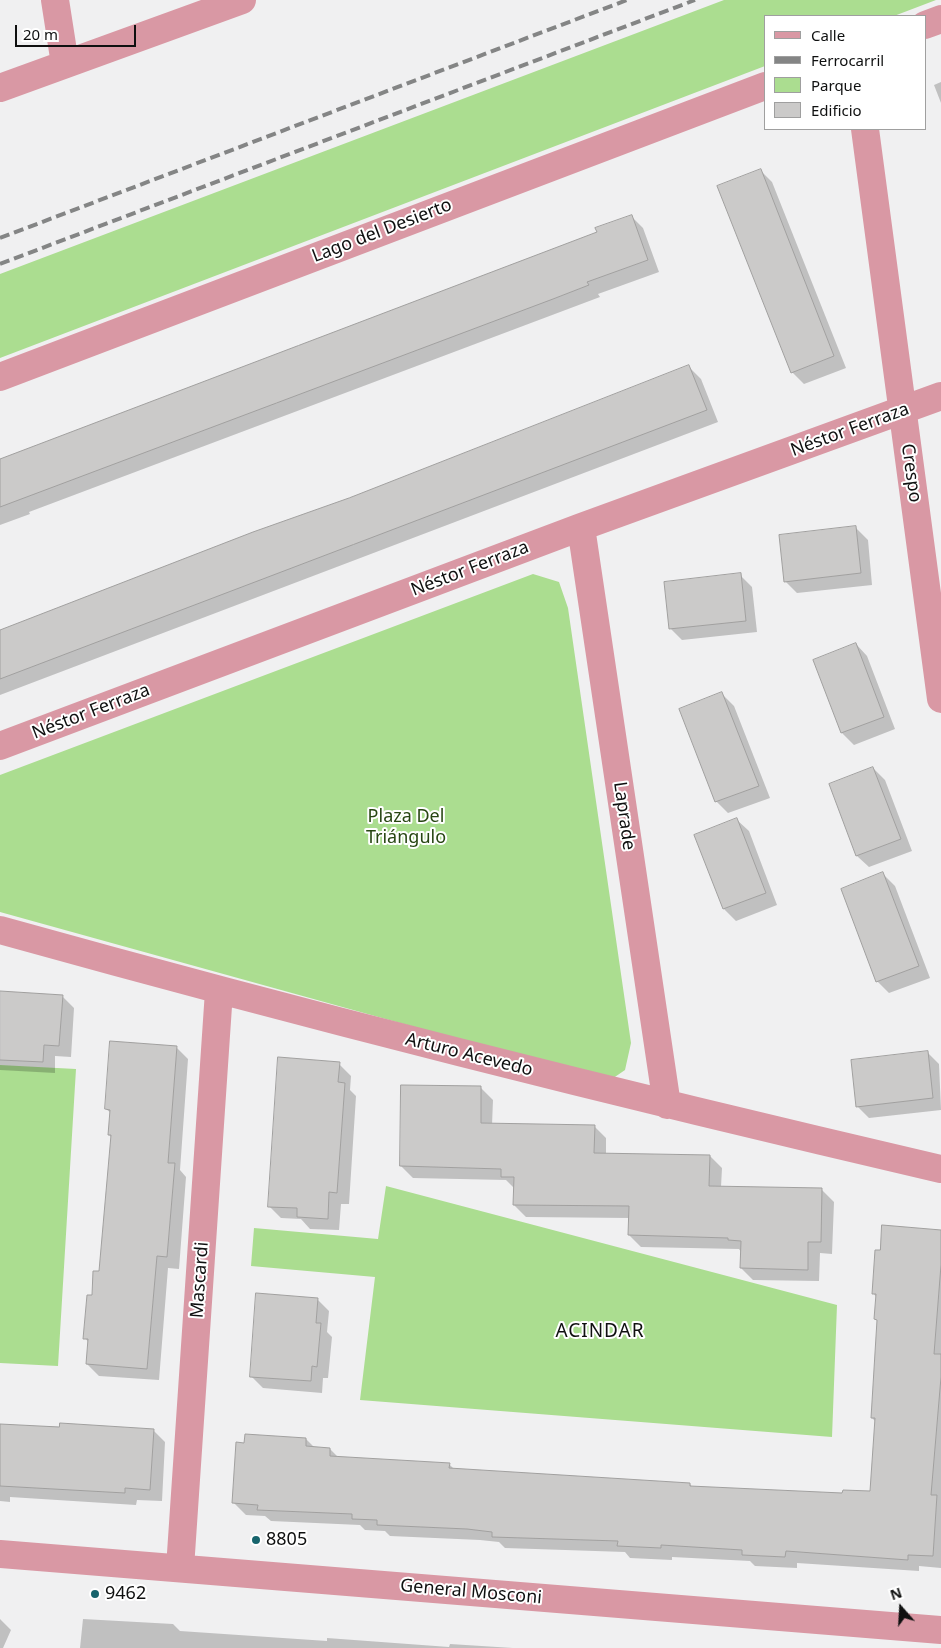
<!DOCTYPE html>
<meta charset="utf-8">
<style>
body{margin:0}
#map{position:relative;width:941px;height:1648px;overflow:hidden;background:#f0f0f1;font-family:"Noto Sans",sans-serif}
canvas{display:block}
.legend{position:absolute;left:764px;top:15px;width:162px;height:115px;box-sizing:border-box;background:#fff;border:1px solid #9f9f9f;margin:0;padding:6px 9px;list-style:none;font-size:15px;color:#0f1010}
.legend li{display:flex;align-items:center;gap:10px;height:25px}
.legend b{width:25px;border:1px solid #9f9f9f}
.north{position:absolute;left:876px;top:1583px;width:50px;height:50px;-webkit-text-stroke:4px #fff;paint-order:stroke;rotate:341deg;font-size:14px;font-weight:700;line-height:20px;text-align:center;color:#0f1010}
.north::after{content:'';display:block;margin:auto;width:18px;height:22px;background:#0f1010;clip-path:polygon(50% 0,100% 100%,50% 72%,0 100%)}
.scale{position:absolute;left:15px;top:25px;width:121px;height:22px;box-sizing:border-box;border:2px solid #0f1010;border-top:0;padding-left:6px;font-size:15px;line-height:18px;white-space:nowrap;color:#0f1010;-webkit-text-stroke:4px #fff;paint-order:stroke}
</style>
<div id="map">
<canvas width="941" height="1648"></canvas>
<ul class="legend">
<li><b style="height:6px;background:#d998a4"></b>Calle</li>
<li><b style="height:6px;background:#848585"></b>Ferrocarril</li>
<li><b style="height:14px;background:#abdd90"></b>Parque</li>
<li><b style="height:14px;background:#cbcac9"></b>Edificio</li>
</ul>
<div class="north">N</div>
<div class="scale">20 m</div>
</div>
<script>
const ctx = document.querySelector('canvas').getContext('2d');
ctx.lineJoin = 'round';
function paint(path, color) {
  ctx.fillStyle = color;
  ctx.fill(path, 'evenodd');
}
function trace(path, color, width, dash) {
  ctx.strokeStyle = color;
  ctx.lineWidth = width;
  ctx.lineCap = dash ? 'butt' : 'round';
  ctx.setLineDash(dash || []);
  ctx.stroke(path);
}
function write(font, color, halo, rows, align = 'center') {
  ctx.font = font + ' "Noto Sans",sans-serif';
  ctx.lineWidth = 4;
  ctx.setLineDash([]);
  ctx.textBaseline = 'middle';
  ctx.strokeStyle = halo;
  ctx.fillStyle = color;
  for (const [text, x, y, turn = 0] of rows) {
    ctx.save();
    ctx.translate(x, y);
    ctx.rotate((+turn || 0) * Math.PI / 180);
    ctx.textAlign = isNaN(turn) ? turn : align;
    if (halo) ctx.strokeText(text, 0, 0);
    ctx.fillText(text, 0, 0);
    ctx.restore();
  }
}
paint(new Path2D(`
 M724,0H936L894,16H765V66L0,358V274Z
 M533,574L559,582L568,608L631,1043L625,1070L609,1081L0,912V775Z
 M0,1065L76,1069L58,1366L0,1363Z
 M386,1186L837,1305L832,1437L360,1400L375,1277L251,1266L254,1228L378,1239Z`), '#abdd90');
paint(new Path2D(`
 M941,82V103L934,85Z
 M760,170L772,182L846,368L804,384L792,372Z
 M631,216L643,228L659,272L598,294L600,297L29,512L30,514L0,525V460L598,233Z
 M689,367L701,379L718,422L0,695V631L349,500Z
 M856,528L868,540L872,585L797,593L785,581Z
 M740,575L752,587L757,632L682,640L670,628Z
 M856,644L867,656L895,729L854,745L842,733L815,661Z
 M722,694L734,706L770,798L728,813L716,801Z
 M873,768L885,780L912,851L869,867L857,856Z
 M737,820L749,831L777,905L736,921L724,909Z
 M883,874L895,886L930,978L889,993L877,981Z
 M0,992L62,996L74,1008L71,1057L55,1056V1073L0,1070Z
 M176,1047L188,1059L180,1170L186,1177L179,1269L168,1268L159,1380L99,1376L87,1364L89,1343L85,1338L101,1272L112,1138L109,1135L111,1113L106,1109Z
 M927,1052L939,1064L941,1110L869,1118L857,1106Z
 M339,1064L351,1076L350,1090L356,1096L349,1204H341L339,1230L310,1229L301,1219L281,1218L269,1206Z
 M481,1088L493,1100L492,1125L594,1126L606,1138V1155L710,1156L722,1168L721,1187L822,1190L834,1202L832,1254L820,1253L819,1281L753,1280L741,1268V1252L739,1249L641,1247L629,1235L630,1218L526,1217L514,1205V1188L506,1180L413,1178L401,1166Z
 M941,1231V1568L919,1566V1571L797,1563V1568L755,1566L750,1561L672,1557V1560L630,1558L625,1552L505,1548L499,1542L480,1540L390,1536L385,1531L365,1530L360,1525L271,1521L265,1516L246,1515L234,1503L306,1439L315,1448L330,1449L339,1458L449,1464L455,1470L690,1484L692,1487L844,1494L871,1493L876,1422L872,1418L878,1321L876,1319L877,1298L873,1293Z
 M317,1299L329,1311L327,1332L332,1337L328,1378H323L322,1393L263,1388L251,1376Z
 M0,1425L153,1430L165,1442L162,1501L137,1500L136,1505L10,1497V1502L0,1501Z
 M0,1619L11,1630L3,1648H0Z
 M83,1619L173,1624L180,1631L327,1641V1638L449,1647L450,1644L513,1648H80Z`), '#0003');
const building = new Path2D(`
 M761,169L834,356L791,373L717,186Z
 M632,215L648,260L587,282L589,285L553,299L0,507V459L597,232L595,228Z
 M689,365L707,410L0,679V630L253,532L349,498Z
 M856,526L861,573L784,582L779,535Z
 M741,573L746,621L669,629L664,582Z
 M856,643L884,717L841,733L813,660Z
 M722,692L759,786L715,802L679,709Z
 M873,767L901,839L856,856L829,784Z
 M737,818L766,893L723,909L694,835Z
 M883,872L919,966L876,982L841,889Z
 M0,991L63,995L59,1046L44,1045L43,1062L0,1060Z
 M110,1041L177,1046L168,1163H175L167,1257L157,1256L147,1369L86,1364L88,1339H83L87,1295H92L93,1271H99L111,1135H108L110,1110L105,1109Z
 M928,1051L933,1098L856,1107L851,1060Z
 M278,1057L340,1062L338,1082L345,1083L337,1193L329,1192L328,1219L297,1217V1208L268,1207Z
 M401,1085L481,1086V1123L595,1125L594,1153L710,1155L709,1186L822,1188L821,1242H808V1270L740,1268L741,1241L728,1240V1238L628,1235L629,1206L513,1205L514,1177H501V1169L400,1166Z
 M882,1225L941,1230V1265L934,1354H941V1377L931,1495H937L933,1556L908,1555V1560L786,1551L785,1557L742,1555V1550L661,1545V1548L617,1546L618,1541L492,1537V1532L467,1529L377,1525V1520L352,1519V1514L257,1510L258,1505L232,1503L236,1442L244,1443L245,1434L306,1438V1446L330,1448V1456L450,1463L449,1468L690,1483V1486L842,1493L843,1490L870,1491L875,1418H871L877,1320L874,1319L876,1294H872L875,1250H880Z
 M256,1293L318,1298L316,1323H321L317,1367L312,1366L311,1381L250,1377Z
 M60,1423L154,1429L150,1490L125,1488V1493L0,1486V1424L59,1427Z`);
paint(building, '#cbcac9');
trace(building, '#a1a09f', 1);
trace(new Path2D(`
 M55,0L65,64
 M925,25L941,19
 M0,88L242,0
 M865,129L941,699
 M0,377L765,86
 M581,527L667,1105
 M0,746L581,527L941,396
 M0,930C312,1017 626,1096 941,1169
 M0,1554L941,1630
 M180,1568L219,991`), '#d998a4', 28);
trace(new Path2D(`
 M0,238L627,0
 M0,264L695,0`), '#848585', 4, [10, 5]);
for (const [x, y, r, color] of [
 [256,1540,5,"#17646d"],
 [95,1594,5,"#17646d"]
]) {
  const dot = new Path2D();
  dot.arc(x, y, r, 0, 2 * Math.PI);
  ctx.fillStyle = color;
  ctx.fill(dot);
  trace(dot, '#fff', 2);
}
write('18px', '#0f1010', '#fff', [
 ["Lago del Desierto",382,231,-21],
 ["Néstor Ferraza",850,430,-20],
 ["Crespo",911,473,82],
 ["Néstor Ferraza",470,569,-21],
 ["Néstor Ferraza",91,712,-21],
 ["Laprade",624,816,82],
 ["Arturo Acevedo",469,1055,14],
 ["Mascardi",200,1280,-86],
 ["General Mosconi",471,1592,5]
]);
write('18px', '#274612', '#fff', [
 ["Plaza Del",406,817],
 ["Triángulo",406,838]
]);
write('18px', '#0f1010', '#fff', [
 ["8805",266,1540],
 ["9462",105,1594]
], 'left');
ctx.letterSpacing = '1px';
write('19px', '#0f1010', '#fff', [
 ["ACINDAR",600,1332]
]);
ctx.letterSpacing = '0px';
</script>
